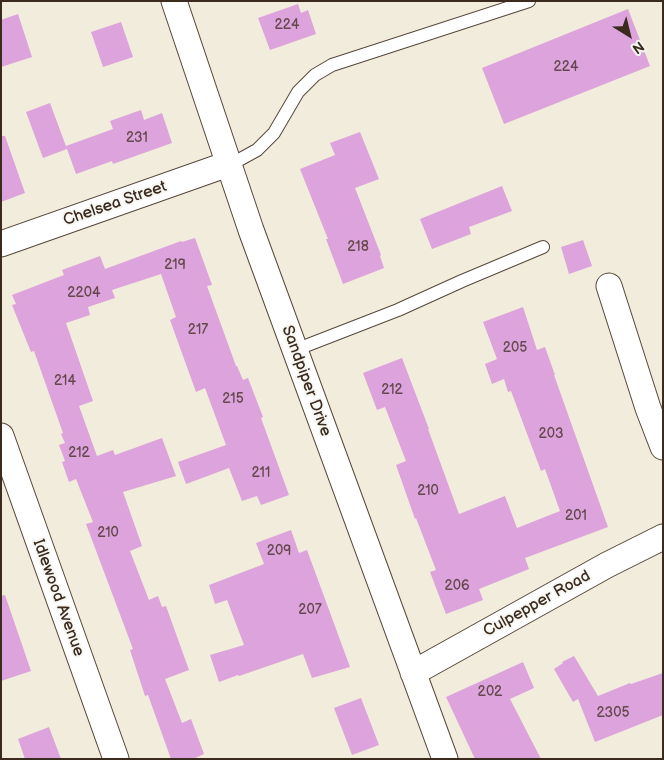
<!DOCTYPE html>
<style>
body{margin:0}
#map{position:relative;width:664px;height:760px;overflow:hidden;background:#f1ecdb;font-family:"Balsamiq Sans",sans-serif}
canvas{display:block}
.frame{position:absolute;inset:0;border:2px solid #3b2a1e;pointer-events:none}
.north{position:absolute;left:604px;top:10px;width:50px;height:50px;-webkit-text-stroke:4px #f6f6f2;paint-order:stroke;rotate:144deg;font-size:14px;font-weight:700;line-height:20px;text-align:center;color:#3b2a1e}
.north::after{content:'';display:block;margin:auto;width:18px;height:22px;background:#3b2a1e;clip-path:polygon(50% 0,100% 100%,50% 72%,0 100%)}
</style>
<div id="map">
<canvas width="664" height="760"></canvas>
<div class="frame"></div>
<div class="north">N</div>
</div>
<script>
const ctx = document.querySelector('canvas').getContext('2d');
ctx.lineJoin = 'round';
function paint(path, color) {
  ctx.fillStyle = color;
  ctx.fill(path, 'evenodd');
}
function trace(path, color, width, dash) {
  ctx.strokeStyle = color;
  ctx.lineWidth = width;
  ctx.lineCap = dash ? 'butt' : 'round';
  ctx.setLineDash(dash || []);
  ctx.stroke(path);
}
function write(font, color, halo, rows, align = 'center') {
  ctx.font = font + ' "Balsamiq Sans",sans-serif';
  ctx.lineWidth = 4;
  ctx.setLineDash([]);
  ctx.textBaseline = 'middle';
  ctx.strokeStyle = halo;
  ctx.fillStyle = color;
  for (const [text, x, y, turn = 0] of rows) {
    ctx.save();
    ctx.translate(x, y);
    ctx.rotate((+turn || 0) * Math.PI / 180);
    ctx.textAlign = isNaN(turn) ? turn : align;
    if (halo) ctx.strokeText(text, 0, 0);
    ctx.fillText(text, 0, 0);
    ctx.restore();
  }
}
paint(new Path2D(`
 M298,4L301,13L308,10L316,34L270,50L258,18Z
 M628,9L650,66L504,124L482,68Z
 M18,14L32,57L1,67V20Z
 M121,22L133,57L103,67L91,32Z
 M50,103L67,149L43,158L26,112Z
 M141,110L144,120L162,113L172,143L113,164L112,161L76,174L66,146L113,129L110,121Z
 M360,132L379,179L355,188L381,255L380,256L384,268L343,284L326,239H328L300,169L335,155L330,143Z
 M1,136H5L25,193L1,202Z
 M502,186L512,211L469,227L471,234L432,249L420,219Z
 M195,238L212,285L207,286L236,366H237L243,380L248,378L263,417L261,418L289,495L261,505L257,496L242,501L229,468L186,484L178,462L226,445L205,388L196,392L170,320L176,317L161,274L112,290L115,298L88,307L90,315L66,323L93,401L79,406L97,456L113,450L115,455L162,438L176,476L123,492L142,546L130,551L149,600L158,596L162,607L166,606L189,670L165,679L182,723L191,719L204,754L193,759H171L148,695L145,696L130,650L133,649L86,524L93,522L76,479L69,482L62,462L65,461L59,445L65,443L61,434L63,433L34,351L31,352L12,305L16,304L12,295L64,275L62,270L100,256L105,269L181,241L182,242Z
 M583,240L592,266L569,274L561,247Z
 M523,307L537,350L545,347L555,375H554L608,527L525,558L529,569L479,589L483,600L446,614L430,572L436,570L416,518L415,519L396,465L406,461L385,407L377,410L363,373L402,358L429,429H428L459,514L505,496L517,528L560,511L545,469L541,471L511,391L508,392L504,379L492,384L485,364L497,359L483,322Z
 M291,530L299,553L307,550L350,667L312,678L303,654L239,676L238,675L219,682L210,655L244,645L227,600L215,604L209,585L264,564L256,543Z
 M5,595L31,671L1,681V596Z
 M574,656L598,696L630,683L631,684L663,673V715L595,742L578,699L573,702L554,669L563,663L562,662Z
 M523,662L534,688L510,699L541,759H475L446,697Z
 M361,698L379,745L352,755L334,708Z
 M49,727L61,759H25L18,739Z`), '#dda3dc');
const lane = new Path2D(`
 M228,164L237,161L257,150L274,133L298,92L315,75L332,65L529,1
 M295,350L398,310L462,281L543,247`);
const street = new Path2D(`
 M174,1L251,230L445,759
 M1,244L228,164
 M609,286L648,408L663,447
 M1,436L116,759
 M413,673L607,565L663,537`);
trace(lane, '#56473a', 14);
trace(street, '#56473a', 27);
trace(lane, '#fff', 12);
trace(street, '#fff', 25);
write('14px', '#64484e', null, [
 ["224",287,25],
 ["224",566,67],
 ["231",137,138],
 ["218",358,247],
 ["219",175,265],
 ["2204",84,293],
 ["217",198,330],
 ["205",515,348],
 ["214",65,381],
 ["212",392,390],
 ["215",233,399],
 ["203",551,434],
 ["212",79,453],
 ["211",261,473],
 ["210",428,491],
 ["201",576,516],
 ["210",108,533],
 ["209",279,551],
 ["206",457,586],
 ["207",310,610],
 ["202",490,692],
 ["2305",613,713]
]);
write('16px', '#3b2a1e', '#f6f6f2', [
 ["Chelsea Street",115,204,-19],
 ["Sandpiper Drive",306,381,70],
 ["Idlewood Avenue",58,598,70],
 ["Culpepper Road",537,604,-29]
]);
</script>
